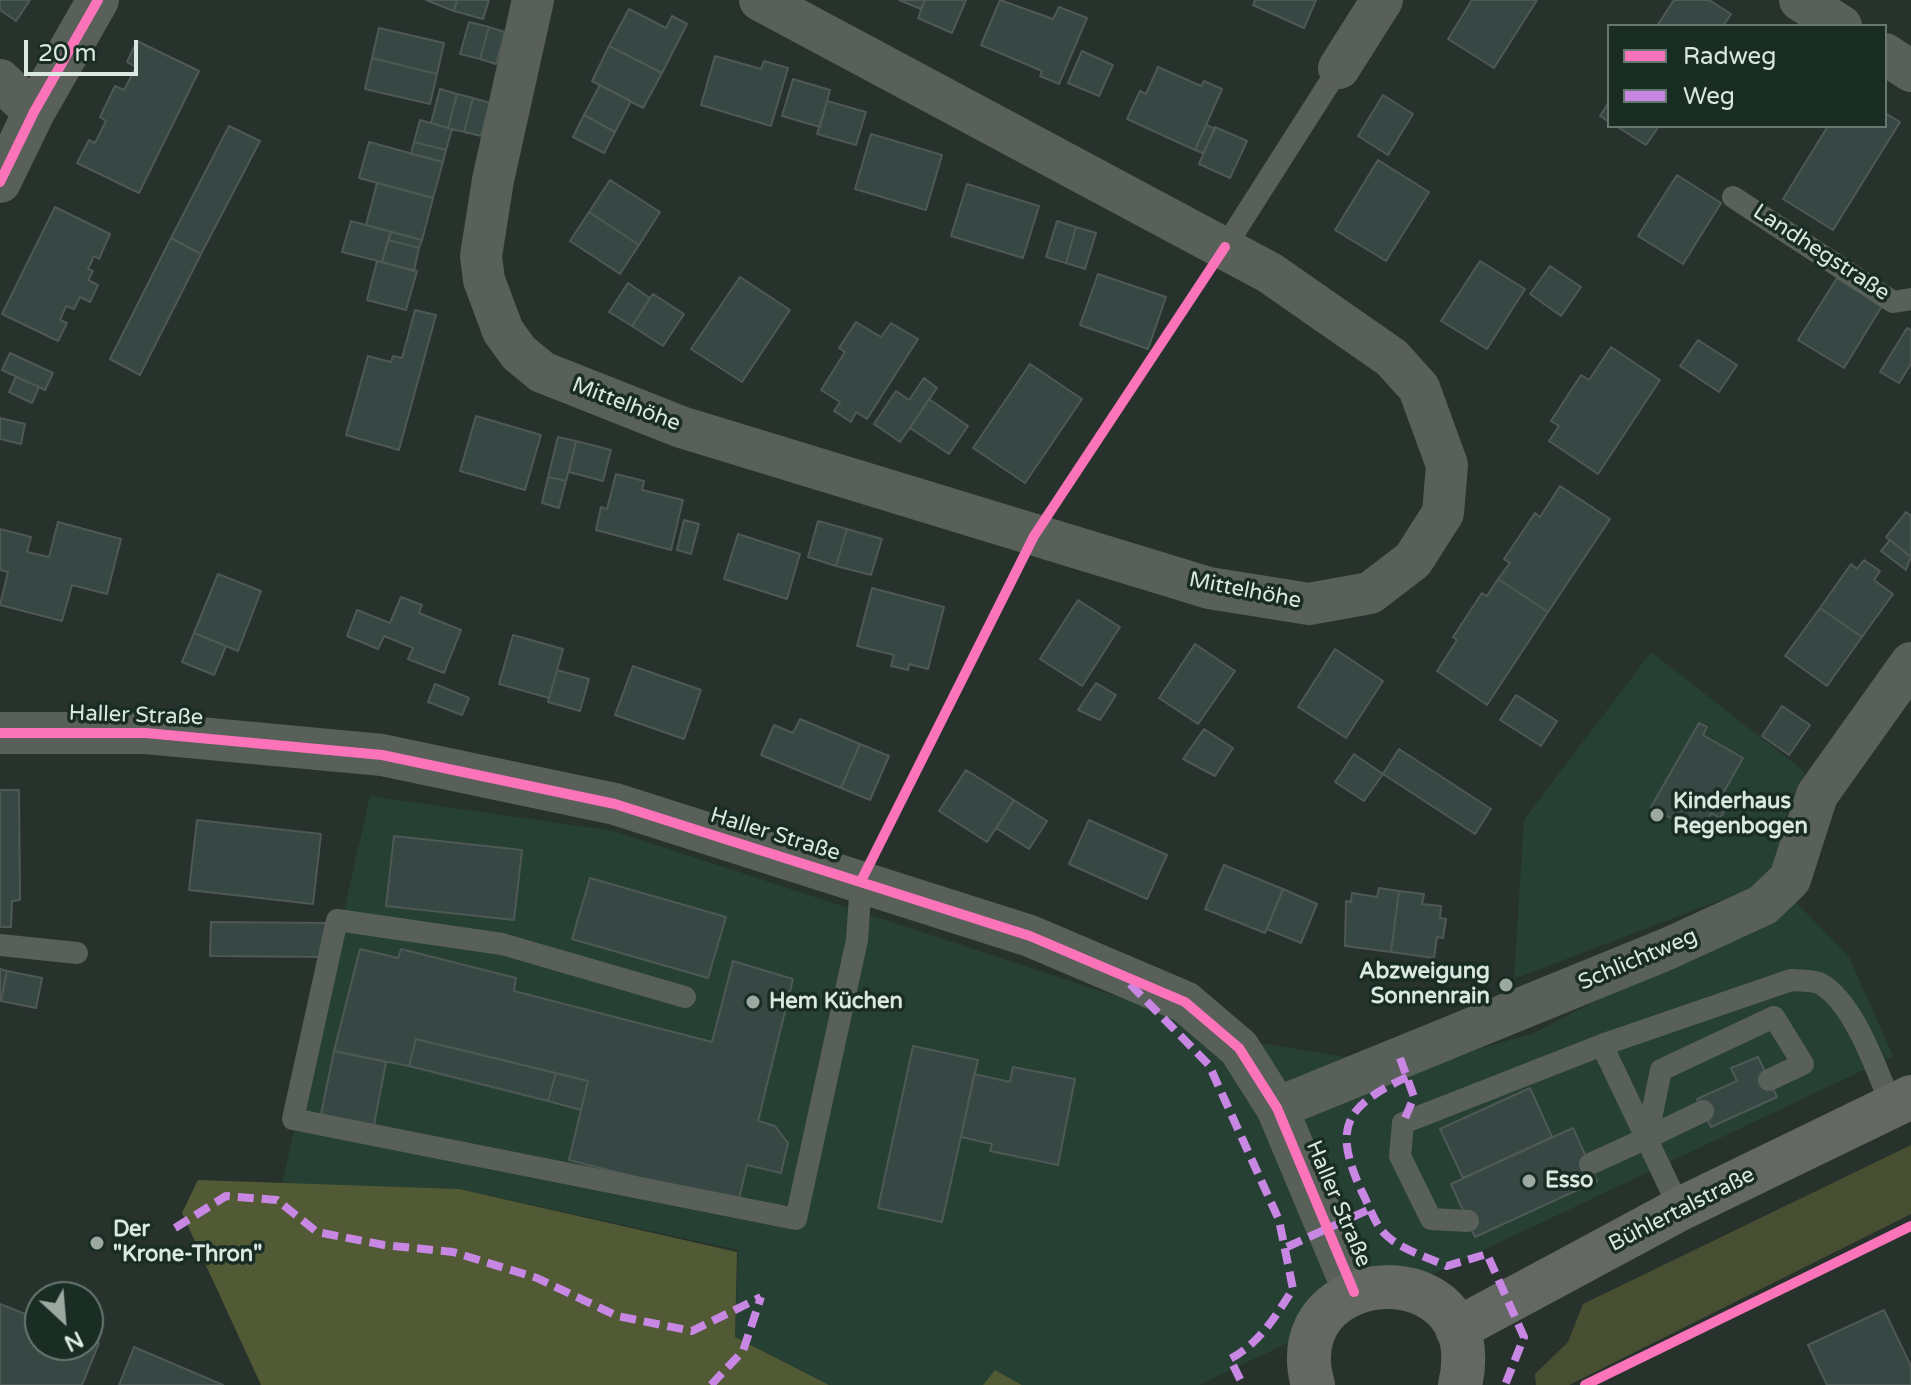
<!DOCTYPE html>
<meta charset="utf-8">
<style>
body{margin:0}
#map{position:relative;width:1911px;height:1385px;overflow:hidden;background:#28322d;font-family:"Varela Round",sans-serif}
canvas{display:block}
.legend{position:absolute;left:1607px;top:24px;width:280px;height:104px;box-sizing:border-box;background:#192d24;border:2px solid #677870;margin:0;padding:10px 14px;list-style:none;font-size:24px;color:#dbe8e1}
.legend li{display:flex;align-items:center;gap:16px;height:40px}
.legend b{width:40px;border:2px solid #677870}
.north{position:absolute;left:24px;top:1281px;width:80px;height:80px;box-sizing:border-box;background:#192d24;border:2px solid #677870;border-radius:50%;rotate:154deg;font-size:22px;font-weight:700;line-height:32px;text-align:center;color:#dbe8e1}
.north::after{content:'';display:block;margin:auto;width:28px;height:36px;background:#9ca8a2;clip-path:polygon(50% 0,100% 100%,50% 72%,0 100%)}
.scale{position:absolute;left:24px;top:40px;width:114px;height:36px;box-sizing:border-box;border:4px solid #dbe8e1;border-top:0;padding-left:10px;font-size:24px;line-height:28px;white-space:nowrap;color:#dbe8e1;-webkit-text-stroke:6px #192d24;paint-order:stroke}
</style>
<div id="map">
<canvas width="1911" height="1385"></canvas>
<ul class="legend">
<li><b style="height:10px;background:#fb73b8"></b>Radweg</li>
<li><b style="height:10px;background:#c787e3"></b>Weg</li>
</ul>
<div class="north">N</div>
<div class="scale">20 m</div>
</div>
<script>
const ctx = document.querySelector('canvas').getContext('2d');
ctx.lineJoin = 'round';
function paint(path, color) {
  ctx.fillStyle = color;
  ctx.fill(path, 'evenodd');
}
function trace(path, color, width, dash) {
  ctx.strokeStyle = color;
  ctx.lineWidth = width;
  ctx.lineCap = dash ? 'butt' : 'round';
  ctx.setLineDash(dash || []);
  ctx.stroke(path);
}
function write(font, color, halo, rows, align = 'center') {
  ctx.font = font + ' "Varela Round",sans-serif';
  ctx.lineWidth = 7;
  ctx.setLineDash([]);
  ctx.textBaseline = 'middle';
  ctx.strokeStyle = halo;
  ctx.fillStyle = color;
  for (const [text, x, y, turn = 0] of rows) {
    ctx.save();
    ctx.translate(x, y);
    ctx.rotate((+turn || 0) * Math.PI / 180);
    ctx.textAlign = isNaN(turn) ? turn : align;
    if (halo) ctx.strokeText(text, 0, 0);
    ctx.fillText(text, 0, 0);
    ctx.restore();
  }
}
paint(new Path2D(`
 M1651,652L1805,772L1787,810L1776,879L1514,979L1524,820Z
 M370,796L614,831L1259,1043L1414,1068L1534,1033L1792,898L1849,957L1893,1056L1199,1385H1022L995,1370L983,1385H829L735,1337L738,1250L459,1189L282,1184Z`), '#264034');
paint(new Path2D(`
 M1911,1145V1214L1569,1385H1536L1535,1374L1568,1342L1583,1304Z`), '#484e31');
paint(new Path2D(`
 M198,1180L459,1189L737,1252L735,1337L829,1385H261L182,1213Z
 M995,1370L1022,1385H983Z`), '#525a35');
const building = new Path2D(`
 M0,0H30L16,21L0,10Z
 M426,0H457L454,11Z
 M457,0H489L483,19L454,11Z
 M899,0H925L921,9Z
 M925,0H966L952,33L918,18Z
 M1000,0L1053,19L1059,7L1087,18L1059,84L1040,76L1042,71L981,45Z
 M1255,0H1316L1304,28L1253,5Z
 M1472,0H1537L1494,68L1448,39Z
 M1674,0H1709L1731,14L1723,26H1657Z
 M629,9L666,28L672,16L687,24L662,73L609,46Z
 M469,22L489,27L480,59L460,54Z
 M489,27L505,32L496,64L480,59Z
 M379,28L444,43L437,74L372,58Z
 M137,41L199,71L139,193L77,163L89,140L95,143L106,121L100,117L115,86L124,90L136,67L127,62Z
 M609,46L662,73L643,108L592,81Z
 M1082,51L1113,65L1099,96L1068,83Z
 M715,56L761,69L764,61L788,68L771,126L701,105Z
 M372,58L437,74L430,104L365,89Z
 M1158,67L1201,86L1204,81L1222,89L1195,150L1127,119L1140,91L1146,94Z
 M793,79L830,90L820,127L782,116Z
 M600,85L631,101L615,132L584,115Z
 M440,89L457,94L448,128L431,123Z
 M457,94L473,98L464,132L448,128Z
 M1383,95L1413,114L1388,155L1358,136Z
 M473,98L490,103L481,136L464,132Z
 M827,101L866,112L856,145L817,134Z
 M1609,102V122L1600,116Z
 M1885,113L1900,122L1833,230L1783,199L1828,126H1885Z
 M584,115L615,132L604,153L573,137Z
 M420,120L452,129L446,150L414,142Z
 M1206,125L1215,129L1203,153L1195,150Z
 M229,126L260,141L201,254L171,238Z
 M1616,126H1659L1646,145Z
 M1215,127L1247,141L1230,178L1199,164Z
 M871,134L942,155L926,210L855,189Z
 M369,142L443,162L433,198L359,178Z
 M414,142L446,150L443,162L411,154Z
 M1378,160L1429,192L1386,261L1335,230Z
 M1677,175L1721,203L1683,264L1638,236Z
 M610,180L660,212L639,245L589,212Z
 M377,183L433,198L422,240L366,225Z
 M967,184L1039,206L1023,258L951,236Z
 M55,207L110,234L99,259L94,256L88,269L93,271L88,280L98,285L90,302L80,297L74,309L66,306L60,320L67,323L58,341L2,314Z
 M589,212L639,245L620,274L570,241Z
 M351,221L391,232L382,262L342,252Z
 M1057,221L1076,227L1066,263L1046,257Z
 M1076,227L1096,233L1085,269L1066,263Z
 M391,232L422,240L419,248L388,240Z
 M171,238L201,254L140,375L110,359Z
 M388,240L419,248L414,271L382,262Z
 M377,261L417,271L406,310L367,300Z
 M1480,261L1525,289L1487,349L1441,321Z
 M1550,266L1581,287L1561,316L1530,294Z
 M1098,274L1166,297L1148,349L1080,325Z
 M740,277L790,310L742,382L691,349Z
 M1837,278L1882,306L1844,368L1798,340Z
 M628,283L650,298L632,326L609,312Z
 M653,294L684,314L663,346L632,326Z
 M415,310L436,315L399,450L346,435L368,356L391,362L393,356L402,358Z
 M856,322L881,337L891,323L918,339L867,419L856,412L851,422L834,411L840,402L821,390L845,352L839,348Z
 M1907,328L1911,330V364L1899,383L1880,372Z
 M1698,340L1737,365L1719,392L1680,366Z
 M1611,347L1660,380L1598,474L1549,441L1559,426L1551,421L1581,375L1589,380Z
 M10,353L53,373L45,390L2,370Z
 M1030,364L1082,399L1025,483L973,448Z
 M16,377L39,387L32,403L9,392Z
 M924,378L937,388L900,442L874,424L896,391L909,400Z
 M929,399L968,426L949,454L910,428Z
 M476,416L541,435L525,490L460,471Z
 M0,418L25,424L21,444L0,439Z
 M558,437L576,441L566,481L548,477Z
 M576,441L611,450L603,481L569,472Z
 M616,474L644,481L642,490L683,500L671,550L596,530L601,507L607,509Z
 M548,477L566,481L559,508L542,503Z
 M1560,486L1610,519L1548,612L1498,579L1510,563L1504,559L1535,513L1540,517Z
 M1906,512L1911,516V557L1886,537Z
 M684,520L699,524L691,554L677,550Z
 M818,521L847,529L836,566L808,557Z
 M58,522L121,539L107,594L72,585L62,621L0,605L8,572L0,570V529L31,537L27,552L49,557Z
 M847,529L882,539L871,575L836,566Z
 M738,534L800,554L787,599L724,579Z
 M1890,540L1911,557L1906,570L1881,551Z
 M1864,560L1880,571L1874,580L1893,594L1862,637L1820,608L1851,564L1857,569Z
 M218,574L261,591L238,651L194,633Z
 M1498,579L1548,612L1487,705L1437,671L1457,640L1453,637L1482,593L1487,596Z
 M872,588L944,607L928,669L909,664L908,670L891,666L894,655L857,646Z
 M401,597L422,605L419,613L461,630L444,673L408,659L413,648L384,636L378,649L347,636L357,610L390,623Z
 M1078,600L1120,627L1082,686L1040,659Z
 M1820,608L1862,637L1827,686L1785,656Z
 M194,633L226,646L214,675L182,662Z
 M513,635L563,649L549,698L499,684Z
 M1195,644L1235,671L1198,724L1159,698Z
 M1335,649L1383,681L1346,738L1298,707Z
 M633,666L701,690L684,739L615,715Z
 M557,670L589,679L580,711L548,702Z
 M1096,683L1116,695L1100,720L1078,710Z
 M435,684L469,698L462,715L428,702Z
 M1516,695L1557,721L1541,746L1500,720Z
 M1782,706L1810,725L1789,755L1762,736Z
 M800,719L860,744L841,788L761,755L774,725L793,733Z
 M1699,723L1707,727L1703,735L1743,758L1718,802L1727,807L1720,818L1711,813L1700,834L1651,807Z
 M1204,729L1233,748L1215,776L1183,759Z
 M860,744L889,756L870,800L841,788Z
 M1399,749L1491,809L1475,834L1383,774Z
 M1354,754L1383,774L1364,801L1335,782Z
 M966,770L1014,800L987,842L939,811Z
 M0,790H19L20,900L12,901L11,927H0Z
 M1014,800L1047,821L1029,849L996,828Z
 M197,820L321,834L313,904L189,890Z
 M1089,820L1167,855L1147,899L1069,864Z
 M394,836L522,850L514,920L386,906Z
 M1224,865L1283,889L1265,933L1205,909Z
 M590,878L726,917L708,978L572,939Z
 M1379,888L1399,891L1391,952L1345,946L1346,901L1351,902L1352,893L1377,897Z
 M1283,889L1317,904L1301,943L1267,929Z
 M1399,891L1424,894L1422,904L1441,906L1440,918L1446,919L1443,938L1437,937L1434,958L1391,952Z
 M211,922L327,923V957L210,956Z
 M360,949L398,958L401,949L516,978L514,991L712,1042L733,961L793,979L758,1121L775,1126L788,1143L781,1173L747,1165L738,1203L569,1160L588,1081L416,1039L409,1066L334,1051Z
 M0,969L7,971L1,1001H0Z
 M7,971L42,978L36,1008L1,1001Z
 M416,1039L556,1073L548,1101L409,1066Z
 M913,1046L978,1060L942,1222L878,1208Z
 M334,1051L386,1062L373,1130L320,1119Z
 M1758,1057L1777,1097L1711,1127L1697,1099L1737,1081L1731,1068Z
 M1013,1067L1075,1079L1058,1165L990,1151L992,1144L961,1137L974,1074L1010,1082Z
 M556,1073L588,1081L581,1110L548,1101Z
 M1530,1088L1552,1137L1463,1178L1440,1129Z
 M1573,1128L1597,1181L1475,1237L1451,1184Z
 M0,1304L40,1320V1345H88V1339L99,1343L82,1385H0Z
 M1884,1310L1911,1366V1385H1827L1808,1345Z
 M134,1347L223,1385H119Z`);
paint(building, '#374744');
trace(building, '#4e5855', 2);
trace(new Path2D(`
 M1733,197L1893,302L1911,299
 M1225,247L1339,68
 M0,945L77,953
 M685,997L502,944L337,920L293,1119L796,1219L857,940L861,881
 M1602,1045L1680,1209
 M1703,1111L1647,1138L1661,1070L1774,1017L1803,1064L1769,1080
 M1590,1164L1647,1138
 M1468,1221L1431,1219L1400,1156L1403,1123L1602,1045L1791,980C1800,981 1813,980 1821,984C1855,1004 1877,1071 1892,1107`), '#595f59', 22);
trace(new Path2D(`
 M533,0L493,180L481,256L484,280L503,331L519,353L542,372L681,427L1209,588L1309,604L1370,593L1413,560L1443,513L1447,465L1419,388L1392,358L1270,273L760,0
 M1800,0L1841,26
 M1885,54L1911,71
 M1339,68L1382,0
 M0,80L34,112
 M0,182L34,112L98,0
 M0,733H146L382,755L615,804L1030,936L1185,1002L1239,1048L1277,1108L1354,1292
 M1277,1108L1667,949L1763,905L1790,879L1817,795L1911,663`), '#595f59', 42);
trace(new Path2D(`
 M1457,1329L1680,1209L1911,1097
 M1313,1385C1277,1260 1492,1249 1460,1385`), '#636862', 44);
trace(new Path2D(`
 M1130,984L1209,1065L1279,1220L1293,1289C1275,1317 1260,1343 1230,1359L1243,1385
 M1400,1058L1414,1097L1403,1123
 M1407,1077C1345,1106 1332,1127 1362,1192C1369,1205 1375,1225 1386,1235C1400,1249 1429,1258 1447,1266L1487,1254L1524,1337L1505,1385
 M175,1228L226,1196L277,1200L317,1232L384,1245L453,1252L537,1278L617,1316L692,1331L761,1297
 M1287,1247L1370,1209
 M711,1385L743,1351L761,1297`), '#c787e3', 8, [16, 8]);
trace(new Path2D(`
 M0,182L34,112L98,0
 M0,733H146L382,755L615,804L1030,936L1185,1002L1239,1048L1277,1108L1354,1292
 M861,881L1034,536L1225,247
 M1585,1385L1911,1226`), '#fb73b8', 10);
for (const [x, y, r, color] of [
 [1657,815,8,"#9ca8a2"],
 [1506,985,8,"#9ca8a2"],
 [753,1002,8,"#9ca8a2"],
 [1529,1181,8,"#9ca8a2"],
 [97,1243,8,"#9ca8a2"]
]) {
  const dot = new Path2D();
  dot.arc(x, y, r, 0, 2 * Math.PI);
  ctx.fillStyle = color;
  ctx.fill(dot);
  trace(dot, '#192d24', 3);
}
write('22px', '#dbe8e1', '#192d24', [
 ["Landhegstraße",1821,253,33],
 ["Mittelhöhe",626,405,21],
 ["Mittelhöhe",1245,591,11],
 ["Haller Straße",136,716,2],
 ["Haller Straße",775,835,17],
 ["Schlichtweg",1638,960,-23],
 ["Haller Straße",1338,1204,67],
 ["Bühlertalstraße",1682,1210,-27]
]);
write('bold 22px', '#dbe8e1', '#192d24', [
 ["Kinderhaus",1673,802],
 ["Regenbogen",1673,827],
 ["Abzweigung",1490,972,"right"],
 ["Sonnenrain",1490,997,"right"],
 ["Hem Küchen",769,1002],
 ["Esso",1545,1181],
 ["Der",113,1230],
 ["\"Krone-Thron\"",113,1255]
], 'left');
</script>
